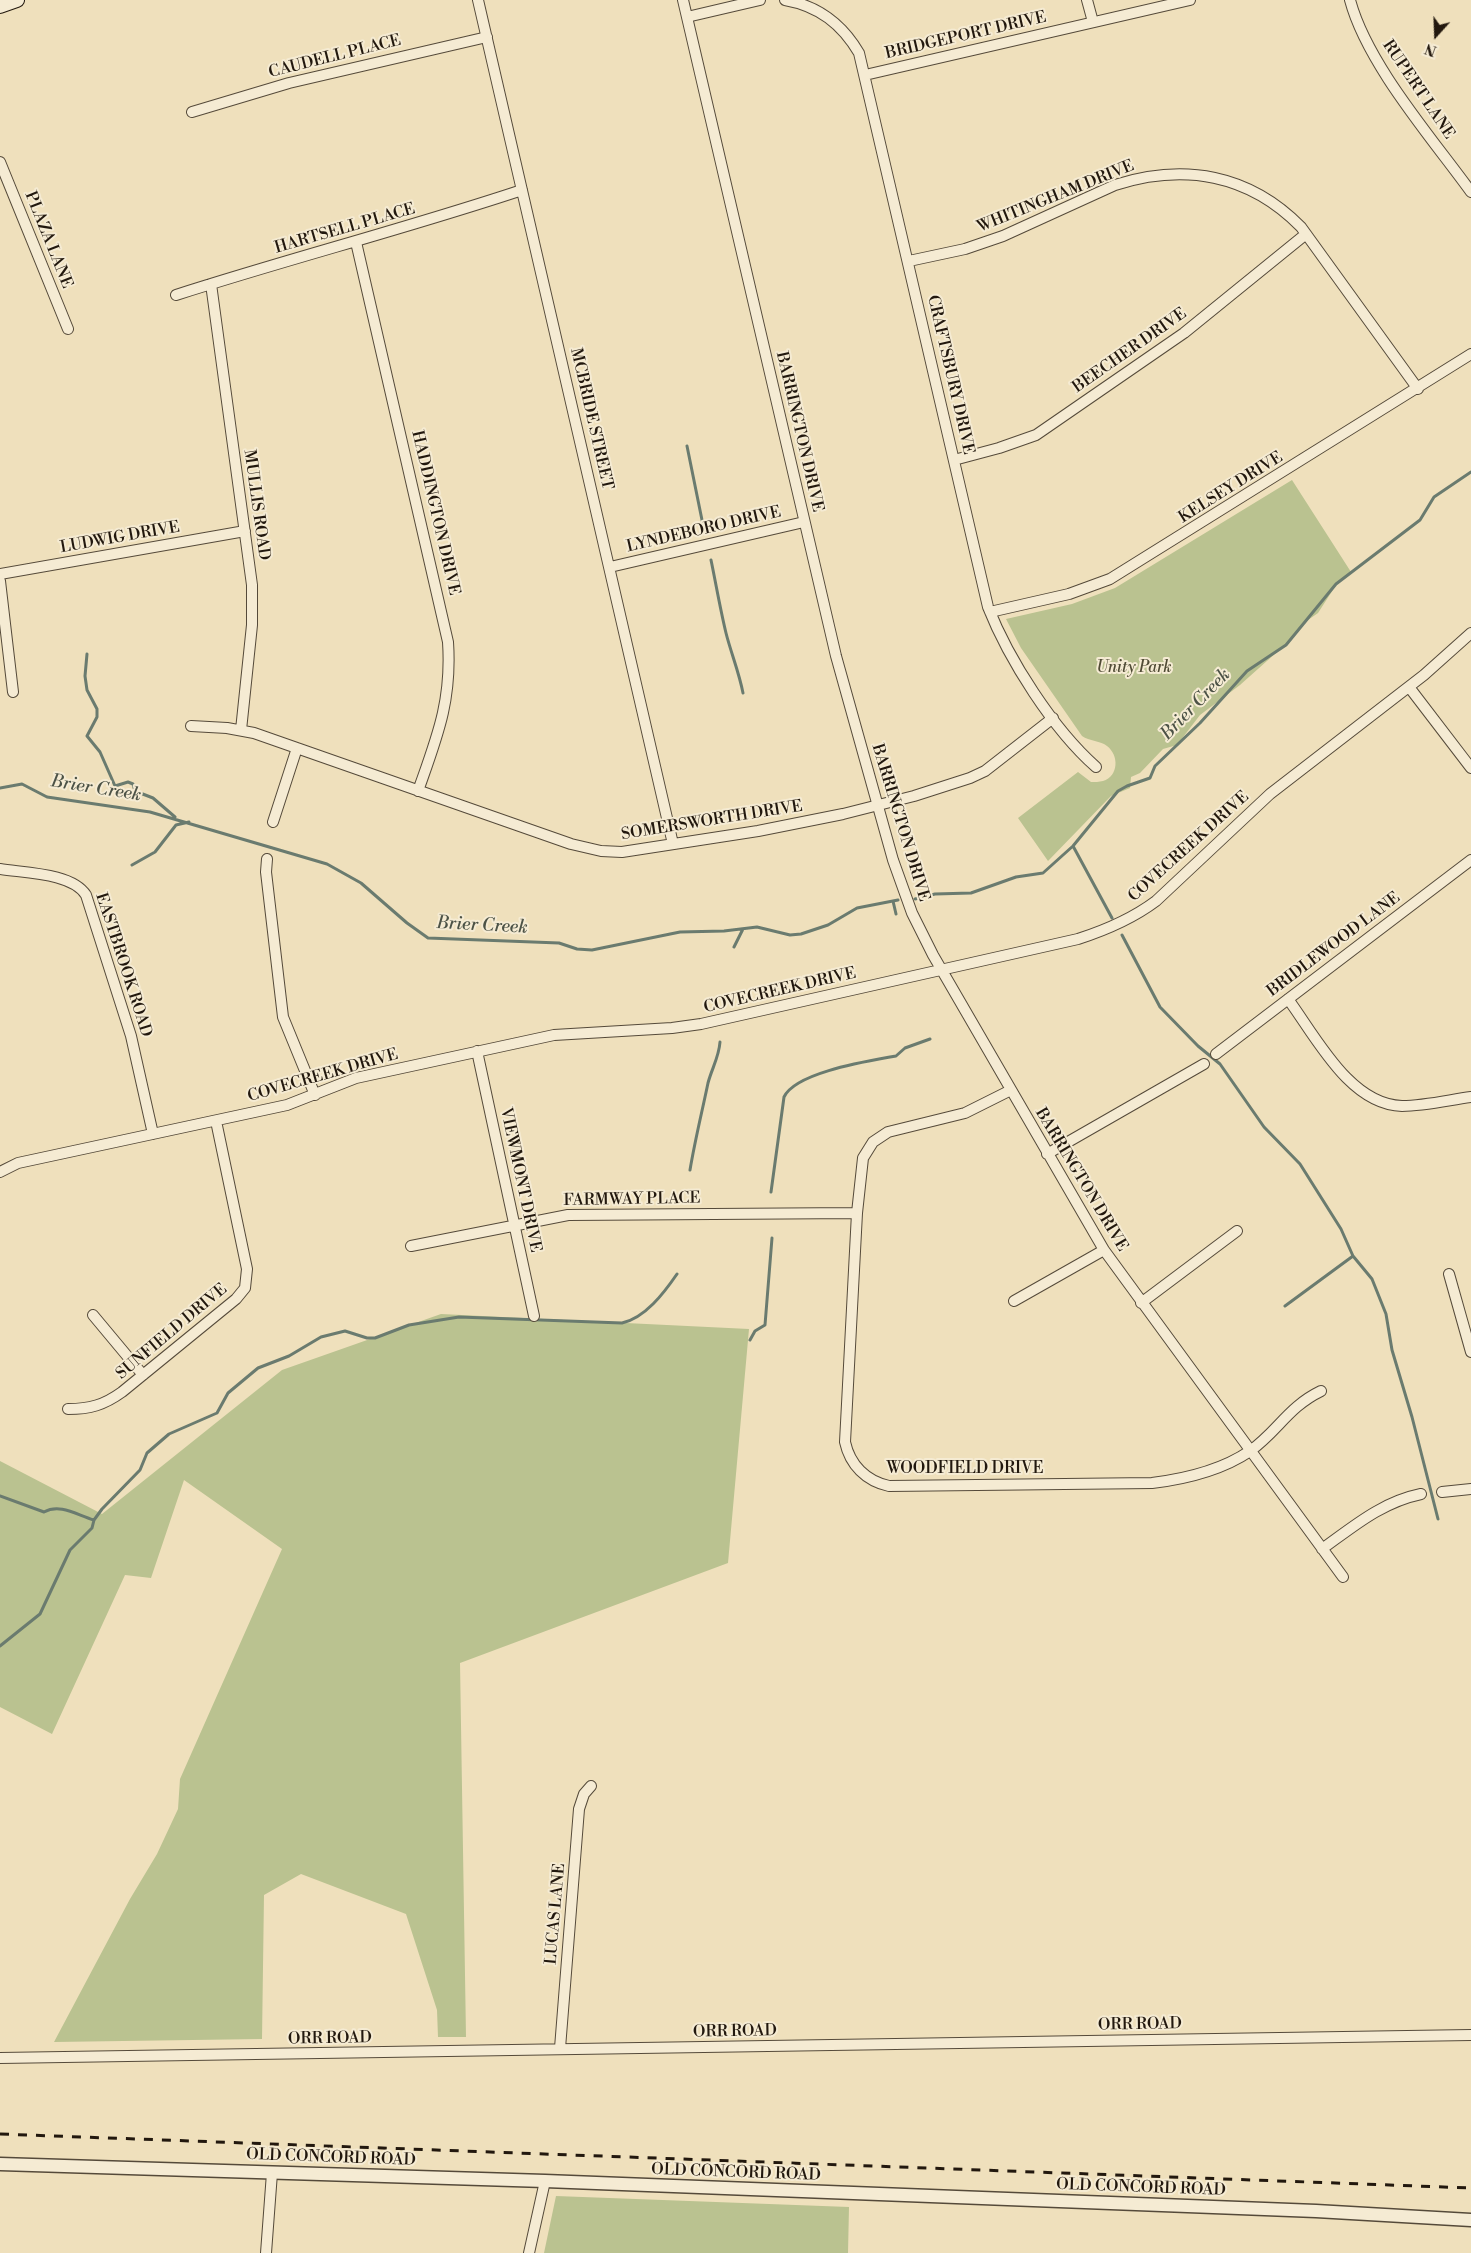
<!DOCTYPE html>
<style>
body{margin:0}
#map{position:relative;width:1471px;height:2253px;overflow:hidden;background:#efe0bc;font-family:"Libre Bodoni",serif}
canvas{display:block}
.north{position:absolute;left:1411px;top:10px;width:50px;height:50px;-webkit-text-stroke:4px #f5ebd3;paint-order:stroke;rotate:200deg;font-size:14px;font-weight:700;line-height:20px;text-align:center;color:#22180e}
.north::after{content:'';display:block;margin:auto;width:18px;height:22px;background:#22180e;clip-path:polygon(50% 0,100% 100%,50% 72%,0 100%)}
</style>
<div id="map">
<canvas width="1471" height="2253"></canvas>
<div class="north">N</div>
</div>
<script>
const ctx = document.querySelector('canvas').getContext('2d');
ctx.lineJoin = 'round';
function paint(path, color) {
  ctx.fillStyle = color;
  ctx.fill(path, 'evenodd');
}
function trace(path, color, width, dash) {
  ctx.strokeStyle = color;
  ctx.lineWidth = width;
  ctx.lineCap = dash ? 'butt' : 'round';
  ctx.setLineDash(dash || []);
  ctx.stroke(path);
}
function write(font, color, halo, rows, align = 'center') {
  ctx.font = font + ' "Libre Bodoni",serif';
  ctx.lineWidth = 4;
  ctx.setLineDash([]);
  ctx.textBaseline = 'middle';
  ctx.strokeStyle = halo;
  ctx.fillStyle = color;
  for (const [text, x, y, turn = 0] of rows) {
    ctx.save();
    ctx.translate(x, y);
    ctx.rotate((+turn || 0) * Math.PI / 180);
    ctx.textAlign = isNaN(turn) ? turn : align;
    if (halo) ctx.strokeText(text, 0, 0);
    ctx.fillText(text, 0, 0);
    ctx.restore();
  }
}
paint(new Path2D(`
 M1292,480L1351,572L1338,582L1318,613L1308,620L1286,644L1240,685L1200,715L1177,745L1163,749L1140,773L1131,777L1130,788L1111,796L1048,861L1018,818L1078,772L1091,782C1095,782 1099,782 1103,781C1119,776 1119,755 1107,746C1101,741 1089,741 1082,736L1021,648L1006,619L1072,604L1115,588Z
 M441,1314L749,1329L728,1563L460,1663L466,2037H438L437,2010L406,1914L301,1874L264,1895L262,2039L54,2042L130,1899L157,1854L178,1809L180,1779L282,1549L184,1480L151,1578L125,1575L52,1734L0,1707V1461L102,1514L282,1370Z
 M556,2196L849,2207L848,2253H544Z`), '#bac290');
trace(new Path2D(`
 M687,446L703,525
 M711,560C716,584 720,608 726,633C731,653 739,672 743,693
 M87,654L85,676L87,690L97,709V717L87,736L100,752L115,786L128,782L133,784L135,791L153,798L175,817
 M0,788L22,784L47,797L150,812L327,864L361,883L407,923L428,938L559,943L577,949L592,950L680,932L724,931L757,927L790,935L801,934L828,925L857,908L898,900
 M1073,846L1112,918
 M132,865L155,852L176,825L189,822
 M915,899L935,894L971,893L1016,877L1043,873L1073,846L1118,791L1127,786L1150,778L1155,766L1200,723L1247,671L1286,645L1336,584L1420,520L1434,497L1471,472
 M893,901L896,914
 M1122,935L1160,1007L1198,1046L1220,1064L1264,1127L1300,1164L1341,1229L1353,1256L1372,1279L1386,1314L1392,1350L1412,1417L1438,1519
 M734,947L743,929
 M690,1170C695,1140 702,1112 708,1083C712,1068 719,1057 720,1042
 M771,1192L784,1097C796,1072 869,1061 896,1056L905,1048L930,1039
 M1285,1306L1353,1256
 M750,1340L755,1331L765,1325L772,1238
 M0,1496L44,1512C60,1503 77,1515 94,1520
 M0,1646L40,1614L70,1550L92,1528L94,1520L102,1509L140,1470L147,1453L169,1434L217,1413L228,1393L258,1368L289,1356L321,1337L345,1331L367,1338H375L409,1325L459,1317L622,1323C645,1318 664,1293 677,1274`), '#6a7b6f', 3);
const minor = new Path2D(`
 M478,0L673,844
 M683,0L836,656L893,860L912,913L933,955L1104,1250L1343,1577
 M785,0C819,6 842,24 859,53L988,607C1009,660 1053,729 1096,767
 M1087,0L1093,22
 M1350,0C1367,64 1432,138 1471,192
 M687,17L760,0
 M865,75L1190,0
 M192,112L289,83L487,37
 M0,162L68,329
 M356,242L448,642C452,701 437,737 418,791
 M909,261L965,249L1003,236L1115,185C1184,163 1249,174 1301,227L1418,389
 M211,284L252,585V625L241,730
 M176,295C291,258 408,228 522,190
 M954,460L999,448L1036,435L1184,333L1306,234
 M610,567L804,522
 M0,574L245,531
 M0,581L13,692
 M990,612L1069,594L1110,579L1471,354
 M1409,687L1471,768
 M191,726L227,728L254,733L571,844L601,851L622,852L758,831L843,814L914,796L970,778L985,771L1053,718
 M273,822L297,748
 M267,859L266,872L283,1017L315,1095
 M0,869C25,873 72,873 86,895L131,1036L153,1134
 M1288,999C1316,1037 1350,1105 1402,1106C1425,1106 1449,1100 1471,1097
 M477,1051L534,1316
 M1216,1054L1471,860
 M1011,1090L965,1113L888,1132L873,1142L863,1158L857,1213L845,1442C850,1465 866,1481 889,1486L1152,1483C1185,1479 1222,1470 1250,1451C1278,1431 1288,1407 1321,1391
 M1047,1154L1204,1064
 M0,1172L18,1163L287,1105L356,1078L554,1035L672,1028L701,1024L1078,939C1106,930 1132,919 1156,901L1270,794L1424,675L1471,633
 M411,1246L568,1215L857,1213
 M1449,1274L1471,1352
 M1014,1301L1104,1250
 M1141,1303L1237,1231
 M93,1315L143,1375
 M68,1409C90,1409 104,1405 122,1392L236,1299L245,1288L247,1269L216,1121
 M1442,1492L1471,1489
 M1322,1549C1354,1526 1382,1502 1421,1494
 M560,2048L579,1809L584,1794L591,1786
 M0,2058L1471,2035
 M266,2253L272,2173
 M529,2253L545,2181`);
const tertiary = new Path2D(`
 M0,2164L545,2181L1316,2211L1471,2220`);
const secondary = new Path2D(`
 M0,6L17,0`);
trace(minor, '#554a3a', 12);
trace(tertiary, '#554a3a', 15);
trace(secondary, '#22180e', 16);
trace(minor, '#f5ebd3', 10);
trace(tertiary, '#f5ebd3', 12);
trace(secondary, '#f5ebd3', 14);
trace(new Path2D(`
 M0,2134L1471,2188`), '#22180e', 3, [9, 9]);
write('16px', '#22180e', '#f5ebd3', [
 ["BRIDGEPORT DRIVE",966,36,-13],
 ["CAUDELL PLACE",335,57,-14],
 ["RUPERT LANE",1418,90,56],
 ["WHITINGHAM DRIVE",1056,197,-22],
 ["HARTSELL PLACE",345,229,-16],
 ["PLAZA LANE",48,240,68],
 ["BEECHER DRIVE",1130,351,-35],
 ["CRAFTSBURY DRIVE",950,375,77],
 ["MCBRIDE STREET",591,419,77],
 ["BARRINGTON DRIVE",799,432,77],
 ["KELSEY DRIVE",1231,488,-32],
 ["MULLIS ROAD",256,505,82],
 ["HADDINGTON DRIVE",435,513,77],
 ["LYNDEBORO DRIVE",704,530,-13],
 ["LUDWIG DRIVE",120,538,-10],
 ["SOMERSWORTH DRIVE",712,821,-9],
 ["BARRINGTON DRIVE",900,823,73],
 ["COVECREEK DRIVE",1189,847,-42],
 ["BRIDLEWOOD LANE",1334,945,-37],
 ["EASTBROOK ROAD",123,965,72],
 ["COVECREEK DRIVE",780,991,-13],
 ["COVECREEK DRIVE",323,1076,-16],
 ["VIEWMONT DRIVE",520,1180,78],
 ["BARRINGTON DRIVE",1081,1180,59],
 ["FARMWAY PLACE",632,1200,-1],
 ["SUNFIELD DRIVE",172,1332,-40],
 ["WOODFIELD DRIVE",965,1469],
 ["LUCAS LANE",556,1914,-85],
 ["ORR ROAD",1140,2025,-1],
 ["ORR ROAD",735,2032,-1],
 ["ORR ROAD",330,2039,-1],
 ["OLD CONCORD ROAD",331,2158,2],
 ["OLD CONCORD ROAD",736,2173,2],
 ["OLD CONCORD ROAD",1141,2188,2]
]);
write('italic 16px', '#504b35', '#f5ebd3', [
 ["Unity Park",1134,668]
]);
write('italic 18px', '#4c5246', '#f5ebd3', [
 ["Brier Creek",1196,705,-46],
 ["Brier Creek",96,789,9],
 ["Brier Creek",482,926,3]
]);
</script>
